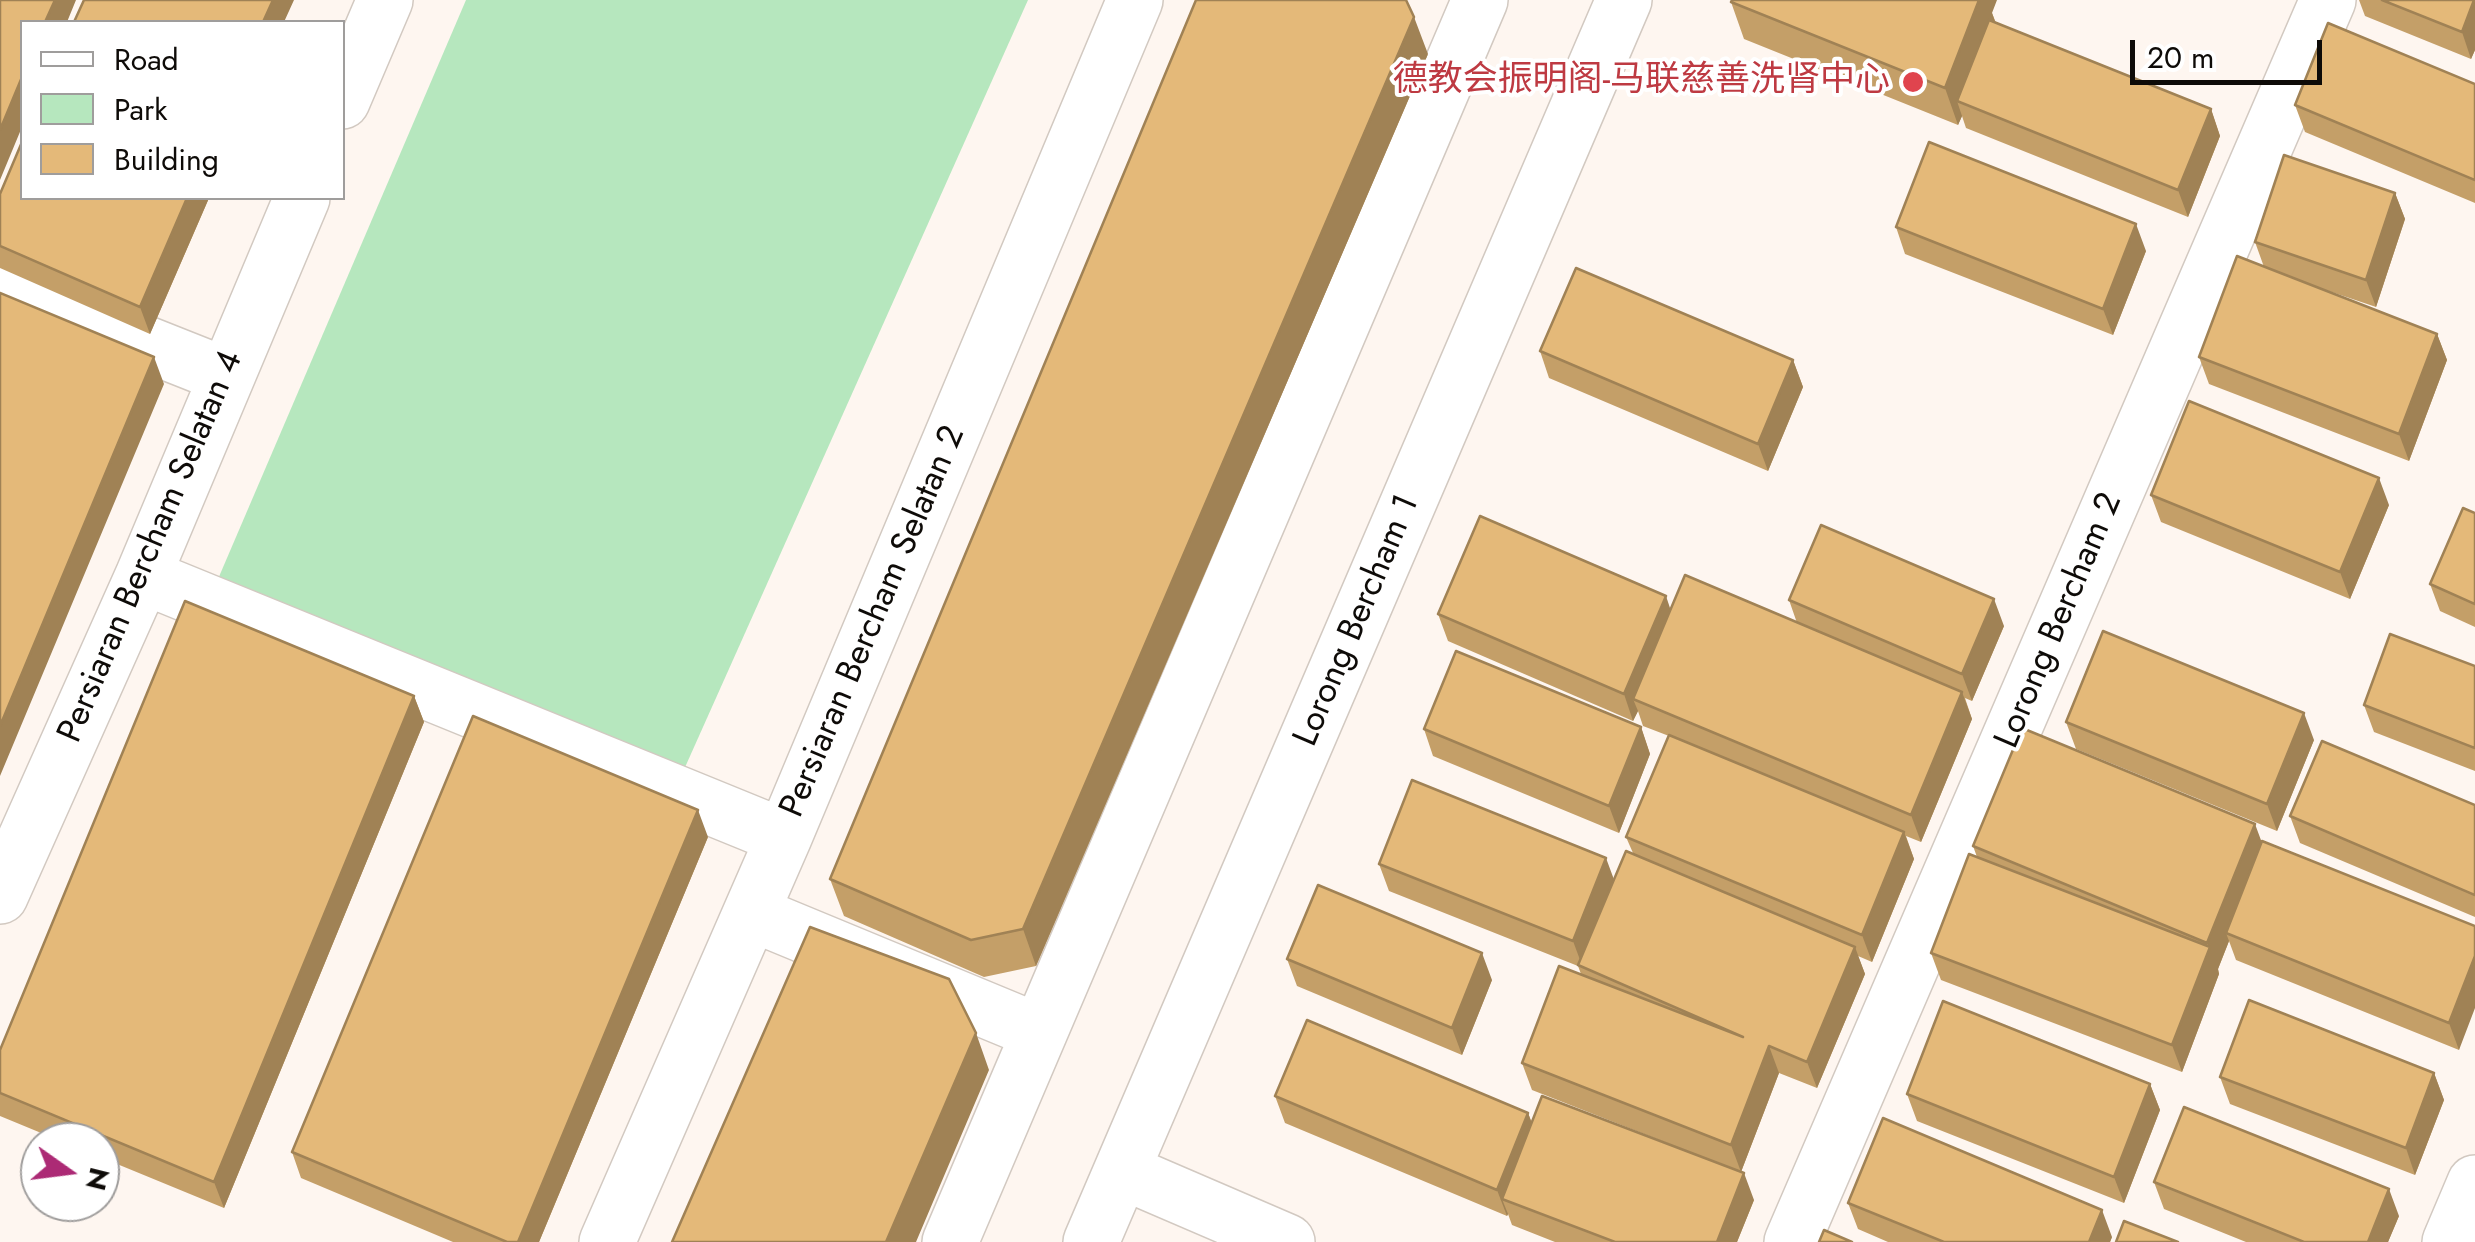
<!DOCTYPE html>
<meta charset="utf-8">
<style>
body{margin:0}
#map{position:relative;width:2475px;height:1242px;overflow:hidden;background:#fef6f0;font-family:Jost,sans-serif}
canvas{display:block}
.legend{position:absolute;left:20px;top:20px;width:325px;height:180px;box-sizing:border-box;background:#fff;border:2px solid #9f9d9c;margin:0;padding:12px 18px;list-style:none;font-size:30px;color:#0e0b08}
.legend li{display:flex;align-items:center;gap:20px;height:50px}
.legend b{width:50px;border:2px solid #9f9d9c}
.north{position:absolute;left:20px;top:1122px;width:100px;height:100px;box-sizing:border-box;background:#fff;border:2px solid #9f9d9c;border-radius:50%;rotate:104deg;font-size:28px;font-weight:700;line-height:40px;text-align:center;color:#0e0b08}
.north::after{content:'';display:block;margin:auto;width:35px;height:45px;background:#ac2a75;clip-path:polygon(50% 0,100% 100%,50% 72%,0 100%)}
.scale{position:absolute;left:2130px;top:40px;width:192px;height:45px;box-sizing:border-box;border:5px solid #0e0b08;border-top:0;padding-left:12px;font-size:30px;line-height:35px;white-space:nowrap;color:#0e0b08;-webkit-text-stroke:8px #fff;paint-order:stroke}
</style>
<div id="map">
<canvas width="2475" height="1242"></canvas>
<ul class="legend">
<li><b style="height:12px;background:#fff"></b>Road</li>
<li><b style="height:28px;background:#b6e7be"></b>Park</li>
<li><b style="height:28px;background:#e4b979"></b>Building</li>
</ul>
<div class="north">N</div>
<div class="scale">20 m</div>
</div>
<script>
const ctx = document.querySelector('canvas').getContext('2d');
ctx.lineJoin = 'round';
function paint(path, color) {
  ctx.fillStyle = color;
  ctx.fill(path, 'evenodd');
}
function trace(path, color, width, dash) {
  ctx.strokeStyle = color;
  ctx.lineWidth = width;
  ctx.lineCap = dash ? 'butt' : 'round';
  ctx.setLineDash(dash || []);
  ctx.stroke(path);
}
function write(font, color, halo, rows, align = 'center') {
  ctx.font = font + ' Jost,"Noto Sans SC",sans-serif';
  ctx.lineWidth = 8;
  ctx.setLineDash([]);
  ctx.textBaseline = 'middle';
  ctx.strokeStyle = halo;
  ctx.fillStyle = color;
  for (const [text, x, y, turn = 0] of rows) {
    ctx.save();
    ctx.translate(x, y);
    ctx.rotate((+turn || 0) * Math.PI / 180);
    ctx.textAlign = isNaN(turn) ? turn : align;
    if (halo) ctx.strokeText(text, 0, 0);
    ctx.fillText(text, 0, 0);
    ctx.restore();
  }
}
paint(new Path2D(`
 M466,0H1028L682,774L215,586Z`), '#b6e7be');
const minor = new Path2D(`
 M342,101L385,0
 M0,286L227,376
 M143,576L784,837
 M0,896L143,576L302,198
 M751,913L1039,1032
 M1122,1171L1287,1242
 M607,1242L784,837L1135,0
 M950,1242L1480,0
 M1091,1242L1624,0
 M1792,1242L2328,0
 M2450,1242L2475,1183`);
trace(minor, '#d2c9c1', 58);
trace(minor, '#fff', 55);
paint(new Path2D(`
 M2359,0H2475V50L2471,59L2365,16Z
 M1731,2L1992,13L1996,23L2211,109L2220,136L2188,217L1966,128L1962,116L1958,125L1744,39Z
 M1428,54L1036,966L984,977L844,916L830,879Z
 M2475,84V203L2305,132L2295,105Z
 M2395,193L2405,219L2376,307L2305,283L2437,334L2447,360L2409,461L2209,384L2199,357L2264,267L2255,242Z
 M0,194L209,198L150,334L0,268Z
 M1896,227L2146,251L2113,335L1905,254Z
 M1540,351L1793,360L1803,387L1768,471L1549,378Z
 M2151,495L2389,505L2350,599L2161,522Z
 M2475,513V627L2440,611L2430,584Z
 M1789,600L2004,626L1972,701L1965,698L1972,719L1921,842L1906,836L1914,859L1872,962L1858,956L1865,974L1817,1088L1779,1073L1741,1172L1532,1090L1522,1063L1581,974L1578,966L1389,891L1379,864L1614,880L1633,853L1626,837L1669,736L1643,726L1638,711L1633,721L1448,641L1438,614L1671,610L1797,623Z
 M2475,666V771L2374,732L2364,705Z
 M414,696L424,722L224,1208L100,1157V1142H63L0,1116V1050Z
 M2066,722L2314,740L2277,831L2076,749Z
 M1641,727L1650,754L1619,833L1433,756L1424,729Z
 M2475,805V917L2300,843L2290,816Z
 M708,837L539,1242H453L301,1178L292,1152Z
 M2262,842L2475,926L2459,1050L2236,960L2229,941L2218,969L2219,974L2182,1072L1941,980L1931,953L1977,857L1973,846Z
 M1287,959L1492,980L1462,1055L1297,986Z
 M2434,1073L2444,1100L2415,1175L2230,1104L2220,1077Z
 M2150,1084L2160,1110L2124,1203L1917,1121L1907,1094Z
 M1275,1096L1528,1113L1532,1123L1754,1200L1737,1242H1555L1512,1225L1508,1214L1507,1216L1285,1123Z
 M2154,1182L2399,1216L2388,1242H2246L2164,1209Z
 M1848,1203L2112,1237L2110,1242H1888L1858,1229Z`), '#c49f68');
paint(new Path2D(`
 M55,0H76L67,22H45Z
 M273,0H294L284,22H263Z
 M1979,0H1997L1992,13L1997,27L1957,101L1962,116L1958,125L1945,88Z
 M2475,0V50L2471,59L2462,32Z
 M1414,17L1428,54L1036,966L1023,929Z
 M22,77V127L0,180V130Z
 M2211,109L2220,136L2188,217L2178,190Z
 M2395,193L2405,219L2376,307L2366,280Z
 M187,198H209L150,334L140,307Z
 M2136,224L2146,251L2113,335L2103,309Z
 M2437,334L2447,360L2409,461L2399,434Z
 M154,357L164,384L0,776V726Z
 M1793,360L1803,387L1768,471L1758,444Z
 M2379,478L2389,505L2350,599L2340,572Z
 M1666,596L1675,623L1633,699L1638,711L1633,721L1624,694Z
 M1994,599L2004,626L1972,701L1962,674Z
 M1962,692L1972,719L1921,842L1911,815Z
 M414,696L424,722L224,1208L214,1182Z
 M2304,713L2314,740L2277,831L2267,804Z
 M1641,727L1650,754L1619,833L1609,806Z
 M698,810L708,837L539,1242H518Z
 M2255,824L2265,851L2226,933L2229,941L2218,969L2219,974L2182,1072L2172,1045L2209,948L2207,943Z
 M1904,832L1914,859L1872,962L1862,935Z
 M1606,858L1616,885L1583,968L1573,941Z
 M1855,947L1865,974L1817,1088L1807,1062Z
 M1482,953L1492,980L1462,1055L1452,1028Z
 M2475,956V1008L2459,1050L2449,1023Z
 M976,1033L989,1070L916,1242H886Z
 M1769,1046L1779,1073L1741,1172L1731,1145Z
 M2434,1073L2444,1100L2415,1175L2406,1148Z
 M2150,1084L2160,1110L2124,1203L2114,1177Z
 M1528,1113L1538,1140L1502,1199L1508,1214L1507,1216L1497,1190Z
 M1744,1173L1754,1200L1737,1242H1717Z
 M2389,1189L2399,1216L2388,1242H2368Z
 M2102,1210L2112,1237L2110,1242H2089Z`), '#a08255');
const building = new Path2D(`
 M0,0H55L45,22H22V77L0,130Z
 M84,0H273L263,22H74Z
 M1196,0H1406L1414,17L1023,929L971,940L830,879Z
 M1732,0H1979L1945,88L1731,2Z
 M2382,0H2474L2462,32Z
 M1989,20L2211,109L2178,190L1957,101Z
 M2328,23L2475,84V180L2295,105Z
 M22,142V198H187L140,307L0,246V194Z
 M1929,142L2136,224L2103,309L1896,227Z
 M2284,155L2395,193L2366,280L2255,242Z
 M2237,256L2437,334L2399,434L2199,357Z
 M1576,268L1793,360L1758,444L1540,351Z
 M0,293L154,357L0,726Z
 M2189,401L2379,478L2340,572L2151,495Z
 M2463,508L2475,513V604L2430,584Z
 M1480,516L1666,596L1624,694L1438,614Z
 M1821,525L1994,599L1962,674L1789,600Z
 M1685,575L1962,692L1911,815L1633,699Z
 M185,601L414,696L214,1182L0,1093V1050Z
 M2103,631L2304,713L2267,804L2066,722Z
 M2390,634L2475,666V748L2364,705Z
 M1456,651L1641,727L1609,806L1424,729Z
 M473,716L698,810L518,1242H507L292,1152Z
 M2022,728L2255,824L2207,943L1973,846Z
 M1669,735L1904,832L1862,935L1626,837Z
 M2322,741L2475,805V895L2290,816Z
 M1412,780L1606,858L1573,941L1379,864Z
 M2262,841L2475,926V956L2449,1023L2226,933Z
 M1626,851L1855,947L1807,1062L1769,1046L1731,1145L1522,1063L1559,966L1743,1037L1578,965Z
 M1969,854L2210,947L2172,1045L1931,953Z
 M1318,885L1482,953L1452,1028L1287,959Z
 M810,927L949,979L976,1033L886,1242H672Z
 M2249,1000L2434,1073L2406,1148L2220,1077Z
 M1943,1001L2150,1084L2114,1177L1907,1094Z
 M1307,1020L1528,1113L1497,1190L1275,1096Z
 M1542,1096L1744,1173L1717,1242H1615L1502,1199Z
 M2184,1107L2389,1189L2368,1242H2304L2154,1182Z
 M1883,1118L2102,1210L2089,1242H1944L1848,1203Z
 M2124,1221L2178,1242H2116Z
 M1824,1230L1852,1242H1819Z`);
paint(building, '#e4b979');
trace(building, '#a08255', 2.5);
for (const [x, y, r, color] of [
 [1913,82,12,"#e0444e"]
]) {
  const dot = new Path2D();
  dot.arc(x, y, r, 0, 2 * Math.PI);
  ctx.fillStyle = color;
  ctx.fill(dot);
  trace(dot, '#fff', 4);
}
write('35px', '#be3a42', '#fff', [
 ["德教会振明阁-马联慈善洗肾中心",1890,82]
], 'right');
write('35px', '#0e0b08', '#fff', [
 ["Persiaran Bercham Selatan 4",152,547,-67],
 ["Lorong Bercham 1",1358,621,-67],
 ["Lorong Bercham 2",2060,621,-67],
 ["Persiaran Bercham Selatan 2",874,622,-67]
]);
</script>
